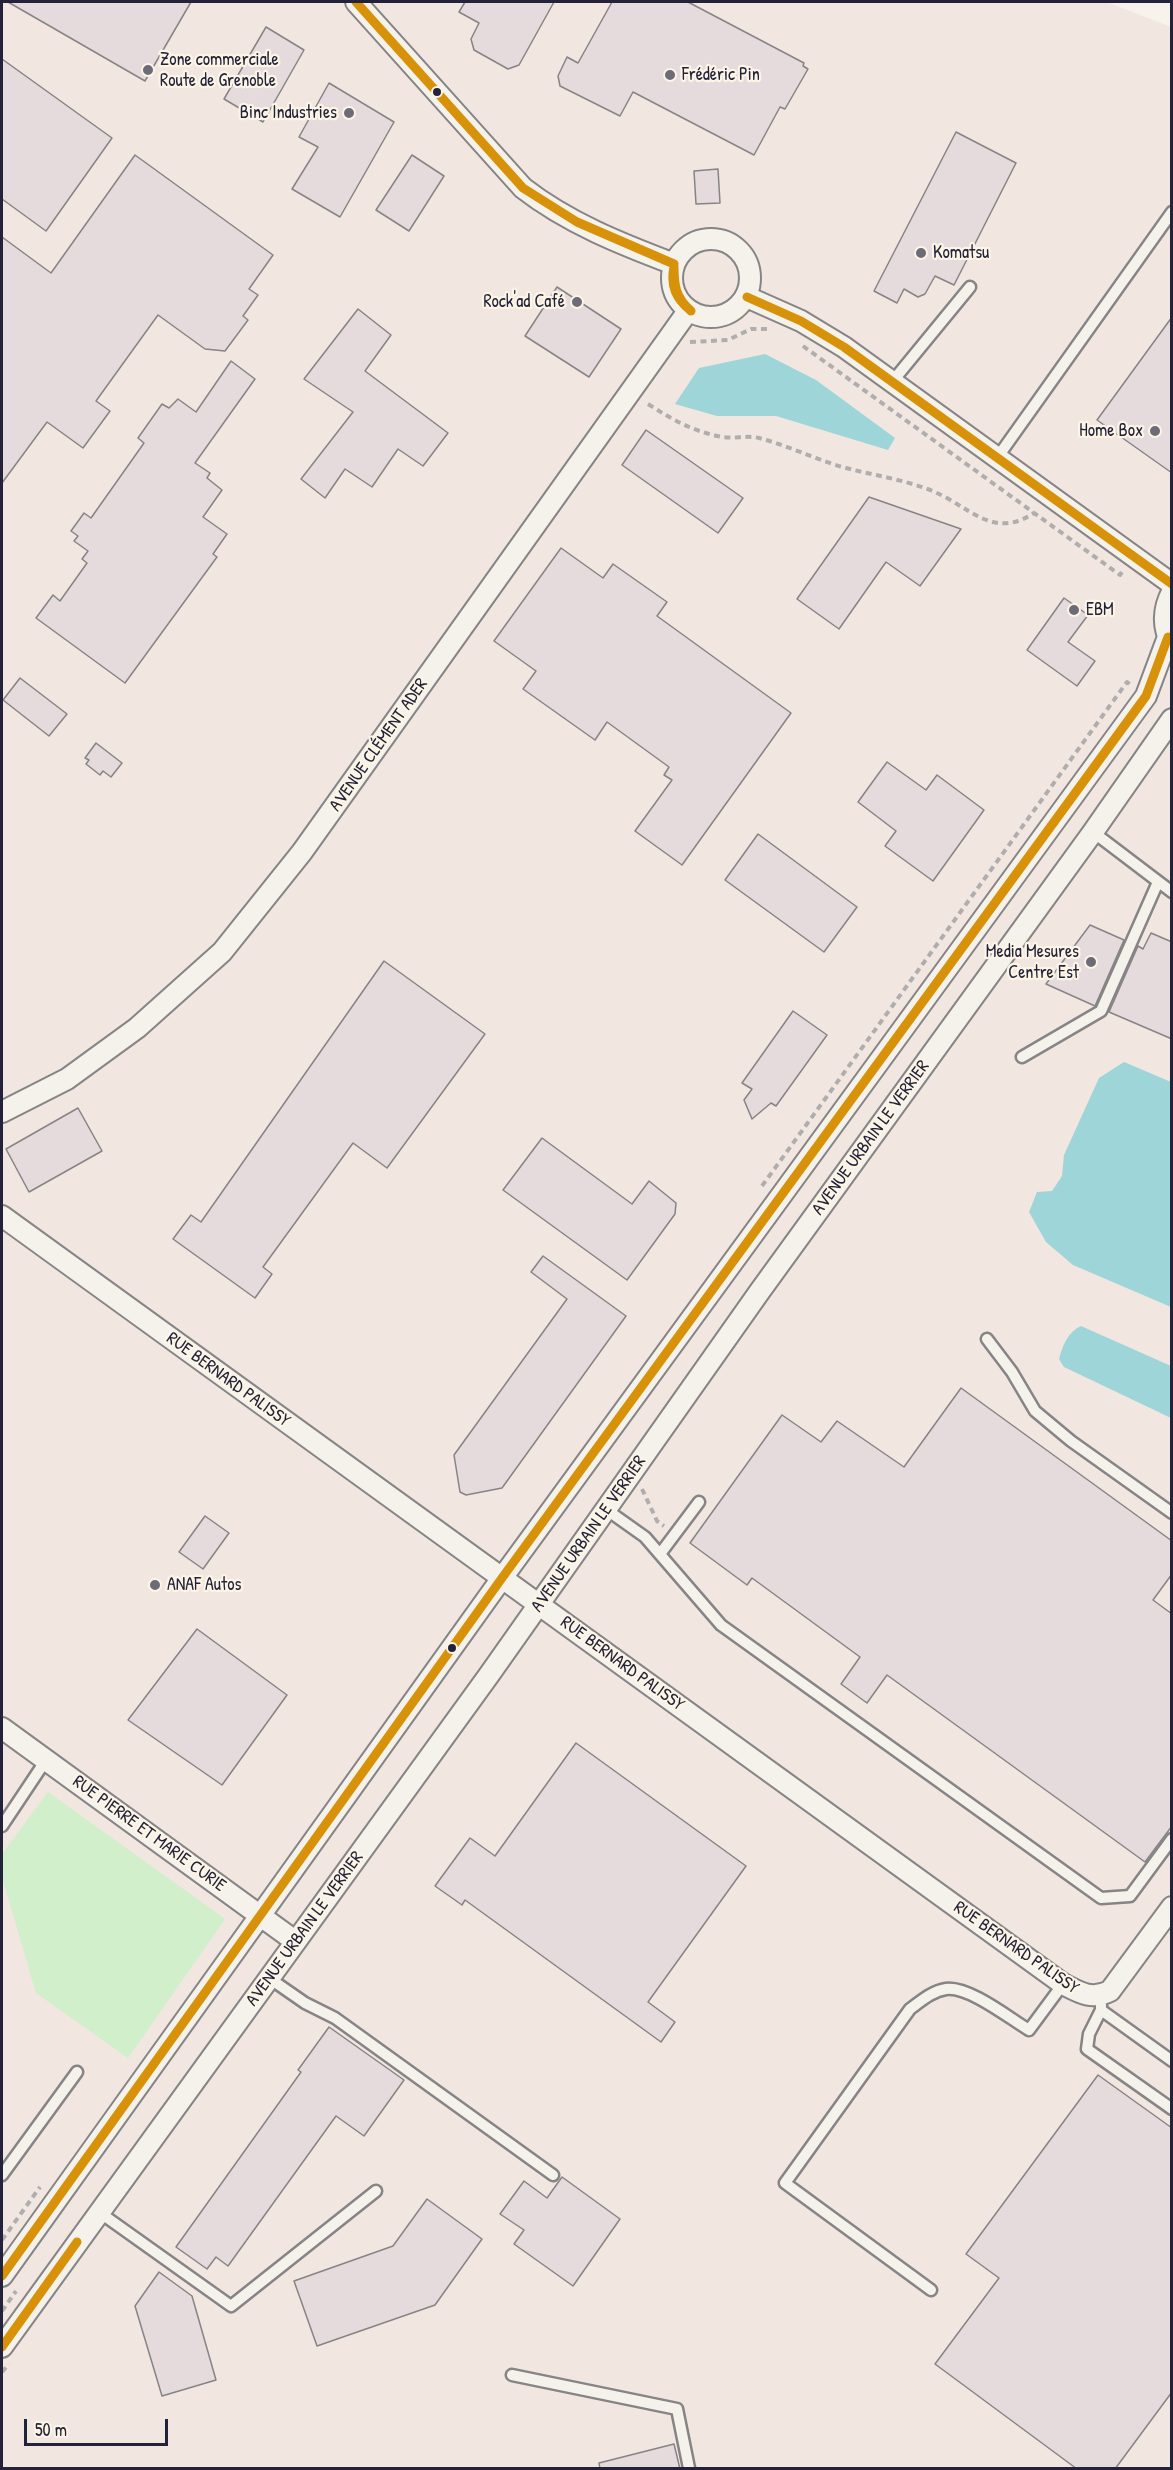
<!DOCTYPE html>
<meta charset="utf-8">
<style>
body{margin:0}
#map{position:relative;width:1173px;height:2470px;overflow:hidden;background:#f7f3ea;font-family:"Patrick Hand",sans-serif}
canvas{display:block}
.frame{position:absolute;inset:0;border:3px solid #22223b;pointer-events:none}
.scale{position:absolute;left:24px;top:2419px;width:144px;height:27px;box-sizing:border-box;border:3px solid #22223b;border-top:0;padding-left:8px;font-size:18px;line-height:21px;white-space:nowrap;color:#22223b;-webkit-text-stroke:4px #fcf5e5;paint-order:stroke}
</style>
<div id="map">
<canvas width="1173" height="2470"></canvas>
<div class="frame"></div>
<div class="scale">50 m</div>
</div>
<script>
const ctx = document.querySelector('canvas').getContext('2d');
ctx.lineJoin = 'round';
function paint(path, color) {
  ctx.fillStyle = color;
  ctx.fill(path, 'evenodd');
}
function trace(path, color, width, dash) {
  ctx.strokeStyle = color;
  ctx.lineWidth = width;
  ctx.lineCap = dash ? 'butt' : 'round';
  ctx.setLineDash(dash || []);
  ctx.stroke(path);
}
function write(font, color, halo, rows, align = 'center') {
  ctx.font = font + ' "Patrick Hand",sans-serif';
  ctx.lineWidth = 4.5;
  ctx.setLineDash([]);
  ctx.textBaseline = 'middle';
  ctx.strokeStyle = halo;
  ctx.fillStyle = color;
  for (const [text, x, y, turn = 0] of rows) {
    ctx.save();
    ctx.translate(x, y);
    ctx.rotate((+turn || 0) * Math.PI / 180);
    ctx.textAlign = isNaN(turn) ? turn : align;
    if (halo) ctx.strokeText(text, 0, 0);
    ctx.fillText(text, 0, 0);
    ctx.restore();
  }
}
paint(new Path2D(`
 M2,2H1107L1171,27V2468H2Z`), '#f2e6e1');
paint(new Path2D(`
 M48,1792L225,1919L128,2058L36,1993L2,1877V1854Z`), '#d0efca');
paint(new Path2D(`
 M765,354L816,380L895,438L888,450L776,416H717L675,404L699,368Z
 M1124,1062L1171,1082V1307L1073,1265L1046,1242L1029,1212L1037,1192L1052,1191L1062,1176L1064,1155L1099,1078Z
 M1081,1326L1171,1366V1418L1064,1367L1059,1359C1063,1345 1067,1333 1081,1326Z`), '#9dd5d8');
const building = new Path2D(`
 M8,2H191L145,81Z
 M465,2H554L519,65L508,69L474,50L471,39L479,23L459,12Z
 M612,2H688L804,63L803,66L808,69L785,109L780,107L754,155L633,92L620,116L560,86L558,76L567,57L578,63Z
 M266,27L304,50L263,122L224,99Z
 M2,59L112,138L46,231L2,199Z
 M329,83L394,122L340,217L292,189L318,147L299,137Z
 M956,132L1016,163L954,285L935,276L925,294L918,297L904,289L897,303L874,291Z
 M135,155L273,255L249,289L258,295L243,316L248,320L225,351L205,349L158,315L96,401L110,411L83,448L47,422L2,483V237L51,273Z
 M412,155L444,176L409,231L376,210Z
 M718,169L720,203L696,204L694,171Z
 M557,287L621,329L589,377L525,336Z
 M358,309L391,335L365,371L448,433L423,466L398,449L372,487L345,469L325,498L301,479L353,412L304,379Z
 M1172,317V473L1097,420Z
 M231,361L255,379L195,463L210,473L207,478L222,490L203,517L227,534L213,554L217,557L125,683L36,618L53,595L60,601L87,563L82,559L88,551L74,541L78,536L71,531L84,513L91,518L144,443L138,438L162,404L169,408L178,399L196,412Z
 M646,430L743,498L718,533L622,465Z
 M869,497L961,529L920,586L886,562L839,629L797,599Z
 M561,548L603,578L613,564L667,602L657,616L791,713L682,865L635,831L672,780L664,775L669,767L607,722L595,740L523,689L536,671L494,641Z
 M1064,598L1088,615L1068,642L1095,661L1077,686L1027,650Z
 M20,678L67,714L49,736L3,700Z
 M96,743L122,763L111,777L103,771L100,775L86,764L89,760L85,758Z
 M887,762L926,790L937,775L984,810L933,881L885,846L896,831L858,802Z
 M758,834L857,907L824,952L725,880Z
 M1090,925L1124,940L1095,1006L1046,984Z
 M1151,933L1172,942V1039L1109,1012L1138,946L1143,949Z
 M384,961L485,1034L387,1168L353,1143L263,1267L272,1274L255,1298L173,1239L191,1215L201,1222Z
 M793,1011L827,1035L776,1106L771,1103L752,1119L744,1100L752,1089L742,1083Z
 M78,1108L102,1151L29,1192L6,1149Z
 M542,1138L632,1204L649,1181L676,1203L675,1214L627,1280L503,1190Z
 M543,1256L626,1316L502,1488L466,1495L460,1492L454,1455L567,1299L531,1272Z
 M961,1388L1172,1541V1574L1153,1600L1172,1614V1826L1145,1862L887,1675L867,1703L841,1684L860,1657L752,1578L747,1585L690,1543L782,1415L821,1442L837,1421L904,1467Z
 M205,1516L229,1533L203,1569L179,1552Z
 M197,1629L287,1695L222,1785L128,1720Z
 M576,1743L746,1866L648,2002L675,2022L661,2042L465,1900L462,1905L435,1886L470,1838L495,1856Z
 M329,2027L404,2080L364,2136L336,2116L228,2266L216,2257L207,2269L176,2247L301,2072L298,2070Z
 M1098,2075L1172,2128V2392L1115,2469H1077L935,2364L999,2278L966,2254Z
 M562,2177L620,2219L573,2286L514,2244L524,2230L500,2214L524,2181L547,2198Z
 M427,2199L482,2239L435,2305L317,2346L294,2281L393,2246Z
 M159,2272L192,2296L216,2380L162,2396L135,2306Z
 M674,2444L680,2469H600L599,2463Z`);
paint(building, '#e5dadc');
trace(building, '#868485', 1.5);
const lane = new Path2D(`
 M892,382L970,287
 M997,458L1172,212
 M1093,832L1172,892
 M1022,1057L1101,1011L1158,882
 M987,1339L1012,1372L1035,1411L1071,1441L1172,1513
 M607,1510L645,1537L721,1625L1101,1898L1130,1896L1172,1839
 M660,1554L699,1502
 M2,1826L46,1760
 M269,1978L305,2003L335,2018L553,2175
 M1101,2005V2010L1172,2061
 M1101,2010L1089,2034L1087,2049L1172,2109
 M2,2175L77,2072
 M99,2212L231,2306L376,2191
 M931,2290L785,2183L910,2009C921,2001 932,1991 946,1989C969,1986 1009,2018 1029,2030L1063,1984
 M512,2375L677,2409L689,2468`);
const street = new Path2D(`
 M356,2L523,188C568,223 621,244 674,264
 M672 278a39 39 0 1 1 78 0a39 39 0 1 1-78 0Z
 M747,297L801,321L844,347L1172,584
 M1172,592C1163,609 1162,628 1172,644
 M2,1112L67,1079L137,1028L222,952L302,852L688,311
 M2,1216L1063,1984C1080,1993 1092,2000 1110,1991L1172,1907
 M2,1728L295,1941
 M2,2276L502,1578L1146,696L1168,637
 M2,2347L489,1675L760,1291L1093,832L1172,719`);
trace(lane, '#868485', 15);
trace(street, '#868485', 24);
trace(new Path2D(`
 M690,342L728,340L751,329H770
 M803,346L1120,575L1124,569
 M648,404C673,420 692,431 722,437C734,439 747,435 759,438C789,446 817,460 846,468C880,477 916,481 947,498C978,516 999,536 1034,513
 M762,1186L1127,682L1132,686
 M642,1489L657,1521L664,1526
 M2,2240L40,2187
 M2,2311L16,2291
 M2,2372L9,2364`), '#b0aead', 4, [6, 4.5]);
trace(lane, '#f5f2ec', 10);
trace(street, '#f5f2ec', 20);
trace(new Path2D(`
 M356,2L523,188L577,222L674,264
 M674,267C674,286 676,298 691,311
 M674,267C670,286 676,299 691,311
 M747,297L801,321L844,347L1172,584
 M2,2276L502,1578L1146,696L1168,637
 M2,2347L77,2242`), '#d79209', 9);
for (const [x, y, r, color] of [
 [148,70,6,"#6d6b78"],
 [670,75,6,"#6d6b78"],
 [437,92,5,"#22223b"],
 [349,113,6,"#6d6b78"],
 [921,253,6,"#6d6b78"],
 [577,302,6,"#6d6b78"],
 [1155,431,6,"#6d6b78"],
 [1074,610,6,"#6d6b78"],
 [1091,962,6,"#6d6b78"],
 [155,1585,6,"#6d6b78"],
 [452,1648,5,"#22223b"]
]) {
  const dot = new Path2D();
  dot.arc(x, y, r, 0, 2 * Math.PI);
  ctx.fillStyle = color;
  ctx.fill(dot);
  trace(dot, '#fcf5e5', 2);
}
write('18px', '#22223b', '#fcf5e5', [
 ["Zone commerciale",160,60],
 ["Route de Grenoble",160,81],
 ["Frédéric Pin",682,75],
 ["Binc Industries",337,113,"right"],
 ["Komatsu",933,253],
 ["Rock'ad Café",565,302,"right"],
 ["Home Box",1143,431,"right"],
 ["EBM",1086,610],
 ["Media Mesures",1079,952,"right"],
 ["Centre Est",1079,973,"right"],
 ["ANAF Autos",167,1585]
], 'left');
write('18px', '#22223b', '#fcf5e5', [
 ["AVENUE CLÉMENT ADER",379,745,-55],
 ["AVENUE URBAIN LE VERRIER",871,1138,-54],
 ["RUE BERNARD PALISSY",228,1380,36],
 ["AVENUE URBAIN LE VERRIER",589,1534,-55],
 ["RUE BERNARD PALISSY",622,1664,36],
 ["RUE PIERRE ET MARIE CURIE",149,1834,36],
 ["AVENUE URBAIN LE VERRIER",305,1929,-54],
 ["RUE BERNARD PALISSY",1016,1948,35]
]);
</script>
